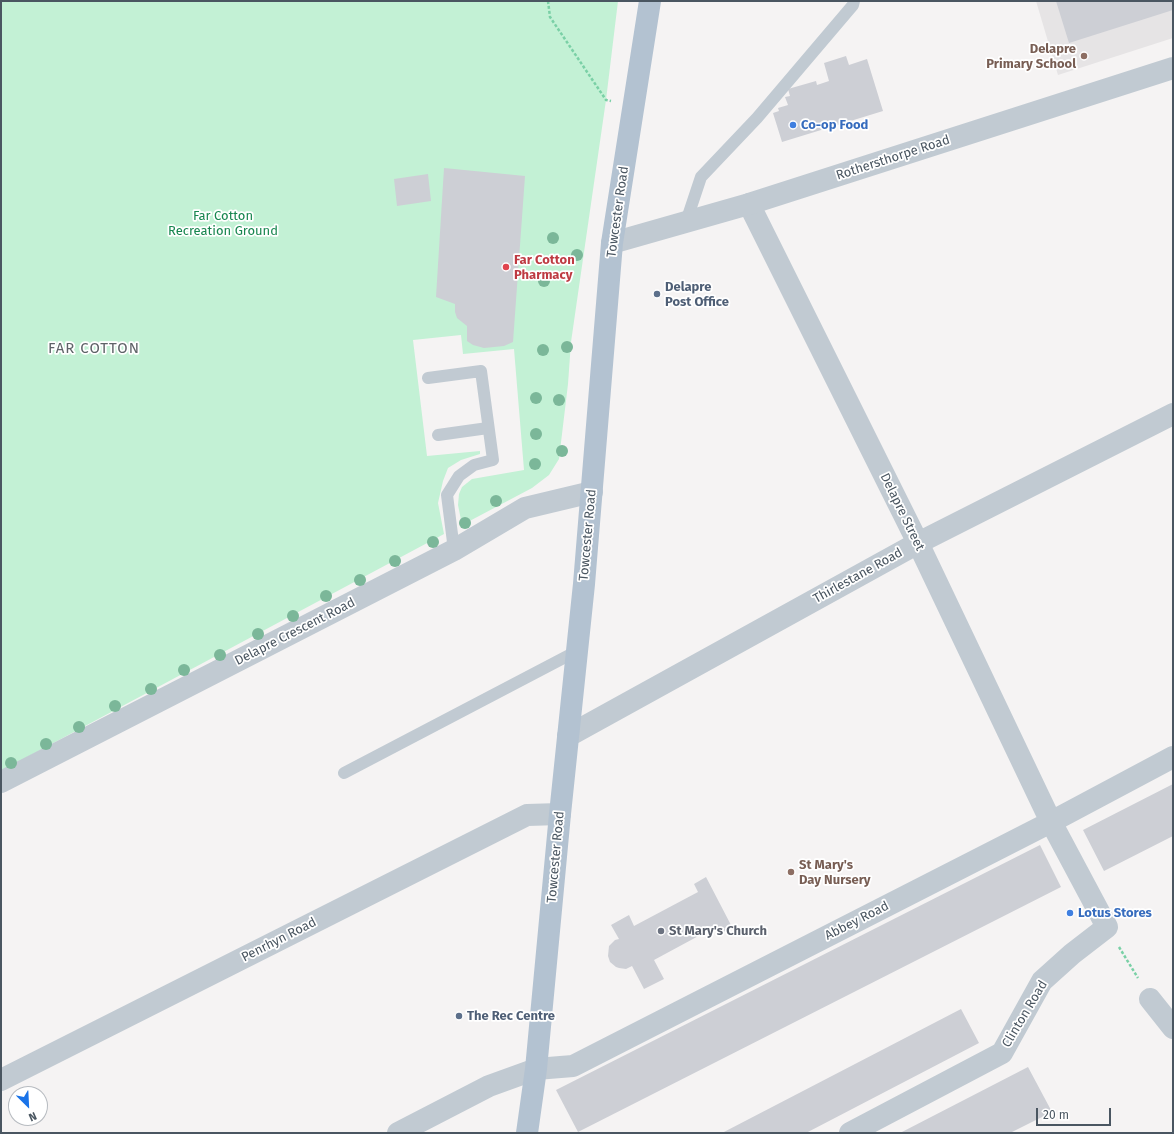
<!DOCTYPE html>
<style>
body{margin:0}
#map{position:relative;width:1174px;height:1134px;overflow:hidden;background:#f5f3f3;font-family:"Fira Sans",sans-serif}
canvas{display:block}
.frame{position:absolute;inset:0;border:2px solid #4a5661;pointer-events:none}
.north{position:absolute;left:8px;top:1086px;width:40px;height:40px;box-sizing:border-box;background:#fff;border:1px solid #b7bbc0;border-radius:50%;rotate:156deg;font-size:11px;font-weight:700;line-height:16px;text-align:center;color:#4a5661}
.north::after{content:'';display:block;margin:auto;width:14px;height:18px;background:#1a73e8;clip-path:polygon(50% 0,100% 100%,50% 72%,0 100%)}
.scale{position:absolute;left:1036px;top:1108px;width:75px;height:18px;box-sizing:border-box;border:2px solid #4a5661;border-top:0;padding-left:5px;font-size:12px;line-height:14px;white-space:nowrap;color:#4a5661;-webkit-text-stroke:3px #fff;paint-order:stroke}
</style>
<div id="map">
<canvas width="1174" height="1134"></canvas>
<div class="frame"></div>
<div class="north">N</div>
<div class="scale">20 m</div>
</div>
<script>
const ctx = document.querySelector('canvas').getContext('2d');
ctx.lineJoin = 'round';
function paint(path, color) {
  ctx.fillStyle = color;
  ctx.fill(path, 'evenodd');
}
function trace(path, color, width, dash) {
  ctx.strokeStyle = color;
  ctx.lineWidth = width;
  ctx.lineCap = dash ? 'butt' : 'round';
  ctx.setLineDash(dash || []);
  ctx.stroke(path);
}
function write(font, color, halo, rows, align = 'center') {
  ctx.font = font + ' "Fira Sans",sans-serif';
  ctx.lineWidth = 3.5;
  ctx.setLineDash([]);
  ctx.textBaseline = 'middle';
  ctx.strokeStyle = halo;
  ctx.fillStyle = color;
  for (const [text, x, y, turn = 0] of rows) {
    ctx.save();
    ctx.translate(x, y);
    ctx.rotate((+turn || 0) * Math.PI / 180);
    ctx.textAlign = isNaN(turn) ? turn : align;
    if (halo) ctx.strokeText(text, 0, 0);
    ctx.fillText(text, 0, 0);
    ctx.restore();
  }
}
paint(new Path2D(`
 M1036,1H1173V38L1058,75Z`), '#e6e4e5');
paint(new Path2D(`
 M1,1H618L606,100L571,342L568,384L559,459L549,475L532,488L462,525L458,505L459,494L462,487L472,479L524,470L514,349L463,354L461,335L413,340L427,456L480,451V454L461,460L448,468L443,481L438,503L444,534L1,771Z`), '#c3f1d5');
paint(new Path2D(`
 M1056,1H1173V10L1069,43Z
 M846,56L849,65L867,59L883,111L782,142L773,113L779,111L778,108L788,105L785,97L790,96L788,89L816,81L817,85L829,81L824,63Z
 M444,168L525,176L513,342L504,346L484,348L473,345L467,341V326L457,318L455,312V304L436,297Z
 M428,174L431,201L397,206L394,179Z
 M1173,784V836L1104,871L1083,830Z
 M1040,845L1061,887L578,1132L556,1090Z
 M706,877L732,927L720,934L717,926L654,960L664,979L644,989L632,966L626,969L619,968L616,967L610,962L608,956L609,946L615,940L619,939L611,925L629,915L634,926L698,892L694,884Z
 M961,1009L979,1043L806,1133H722Z
 M1028,1067L1052,1112L1010,1133H900Z`), '#cdcfd5');
trace(new Path2D(`
 M548,1L550,17L606,100L611,101
 M1119,947L1138,978`), '#7ad0a6', 2.5, [3, 2]);
trace(new Path2D(`
 M686,222L701,177L757,118L853,5L854,1
 M428,378L481,371L493,460L474,465L459,476L447,495L454,550
 M438,435L488,428
 M344,773L577,651`), '#c1cad2', 12);
trace(new Path2D(`
 M749,204L918,543L1051,822L1107,927L1072,954L1042,981L1002,1053L850,1133
 M568,736L918,543L1173,414
 M1,782L454,550L525,508L592,492
 M1150,999L1173,1028
 M1,1080L527,815L560,814
 M398,1133L489,1086L536,1069L573,1066L1051,822L1173,757`), '#c1cad2', 22);
trace(new Path2D(`
 M612,243L749,204L1173,68`), '#c1cad2', 22);
trace(new Path2D(`
 M527,1133L536,1069L560,814L584,584L612,243L650,1`), '#b3c2d1', 22);
ctx.fillStyle = '#7bb799';
for (const [x, y] of [
 [553,238],
 [577,255],
 [544,281],
 [567,347],
 [543,350],
 [536,398],
 [559,400],
 [536,434],
 [562,451],
 [535,464],
 [496,501],
 [465,523],
 [433,542],
 [395,561],
 [360,580],
 [326,596],
 [293,616],
 [258,634],
 [220,655],
 [184,670],
 [151,689],
 [115,706],
 [79,727],
 [46,744],
 [11,763]
]) {
  ctx.beginPath();
  ctx.arc(x, y, 6, 0, 2 * Math.PI);
  ctx.fill();
}
for (const [x, y, r, color] of [
 [1084,56,4,"#8d6e63"],
 [793,125,4,"#3f7fe0"],
 [506,267,4,"#e0444e"],
 [657,294,4,"#5c6f8a"],
 [791,872,4,"#8d6e63"],
 [1070,913,4,"#3f7fe0"],
 [661,931,4,"#6b7280"],
 [459,1016,4,"#5c6f8a"]
]) {
  const dot = new Path2D();
  dot.arc(x, y, r, 0, 2 * Math.PI);
  ctx.fillStyle = color;
  ctx.fill(dot);
  trace(dot, '#fff', 1.5);
}
write('bold 13px', '#785e54', '#fff', [
 ["Delapre",1076,49],
 ["Primary School",1076,64],
 ["St Mary's",799,865,"left"],
 ["Day Nursery",799,880,"left"]
], 'right');
write('bold 13px', '#366cbe', '#fff', [
 ["Co-op Food",801,125],
 ["Lotus Stores",1078,913]
], 'left');
write('13px', '#4a5661', '#fff', [
 ["Rothersthorpe Road",893,158,-18],
 ["Towcester Road",618,212,-82],
 ["Delapre Street",902,512,64],
 ["Towcester Road",588,535,-85],
 ["Thirlestane Road",858,576,-29],
 ["Delapre Crescent Road",295,632,-27],
 ["Towcester Road",556,857,-85],
 ["Abbey Road",857,921,-27],
 ["Penrhyn Road",279,940,-27],
 ["Clinton Road",1025,1014,-59]
]);
write('13px', '#17864f', '#fff', [
 ["Far Cotton",223,216],
 ["Recreation Ground",223,231]
]);
write('bold 13px', '#be3a42', '#fff', [
 ["Far Cotton",514,260],
 ["Pharmacy",514,275]
], 'left');
write('bold 13px', '#4e5e75', '#fff', [
 ["Delapre",665,287],
 ["Post Office",665,302],
 ["The Rec Centre",467,1016]
], 'left');
write('bold 13px', '#5b616d', '#fff', [
 ["St Mary's Church",669,931]
], 'left');
ctx.letterSpacing = '1px';
write('15px', '#5f6368', '#fff', [
 ["FAR COTTON",94,349]
]);
ctx.letterSpacing = '0px';
</script>
